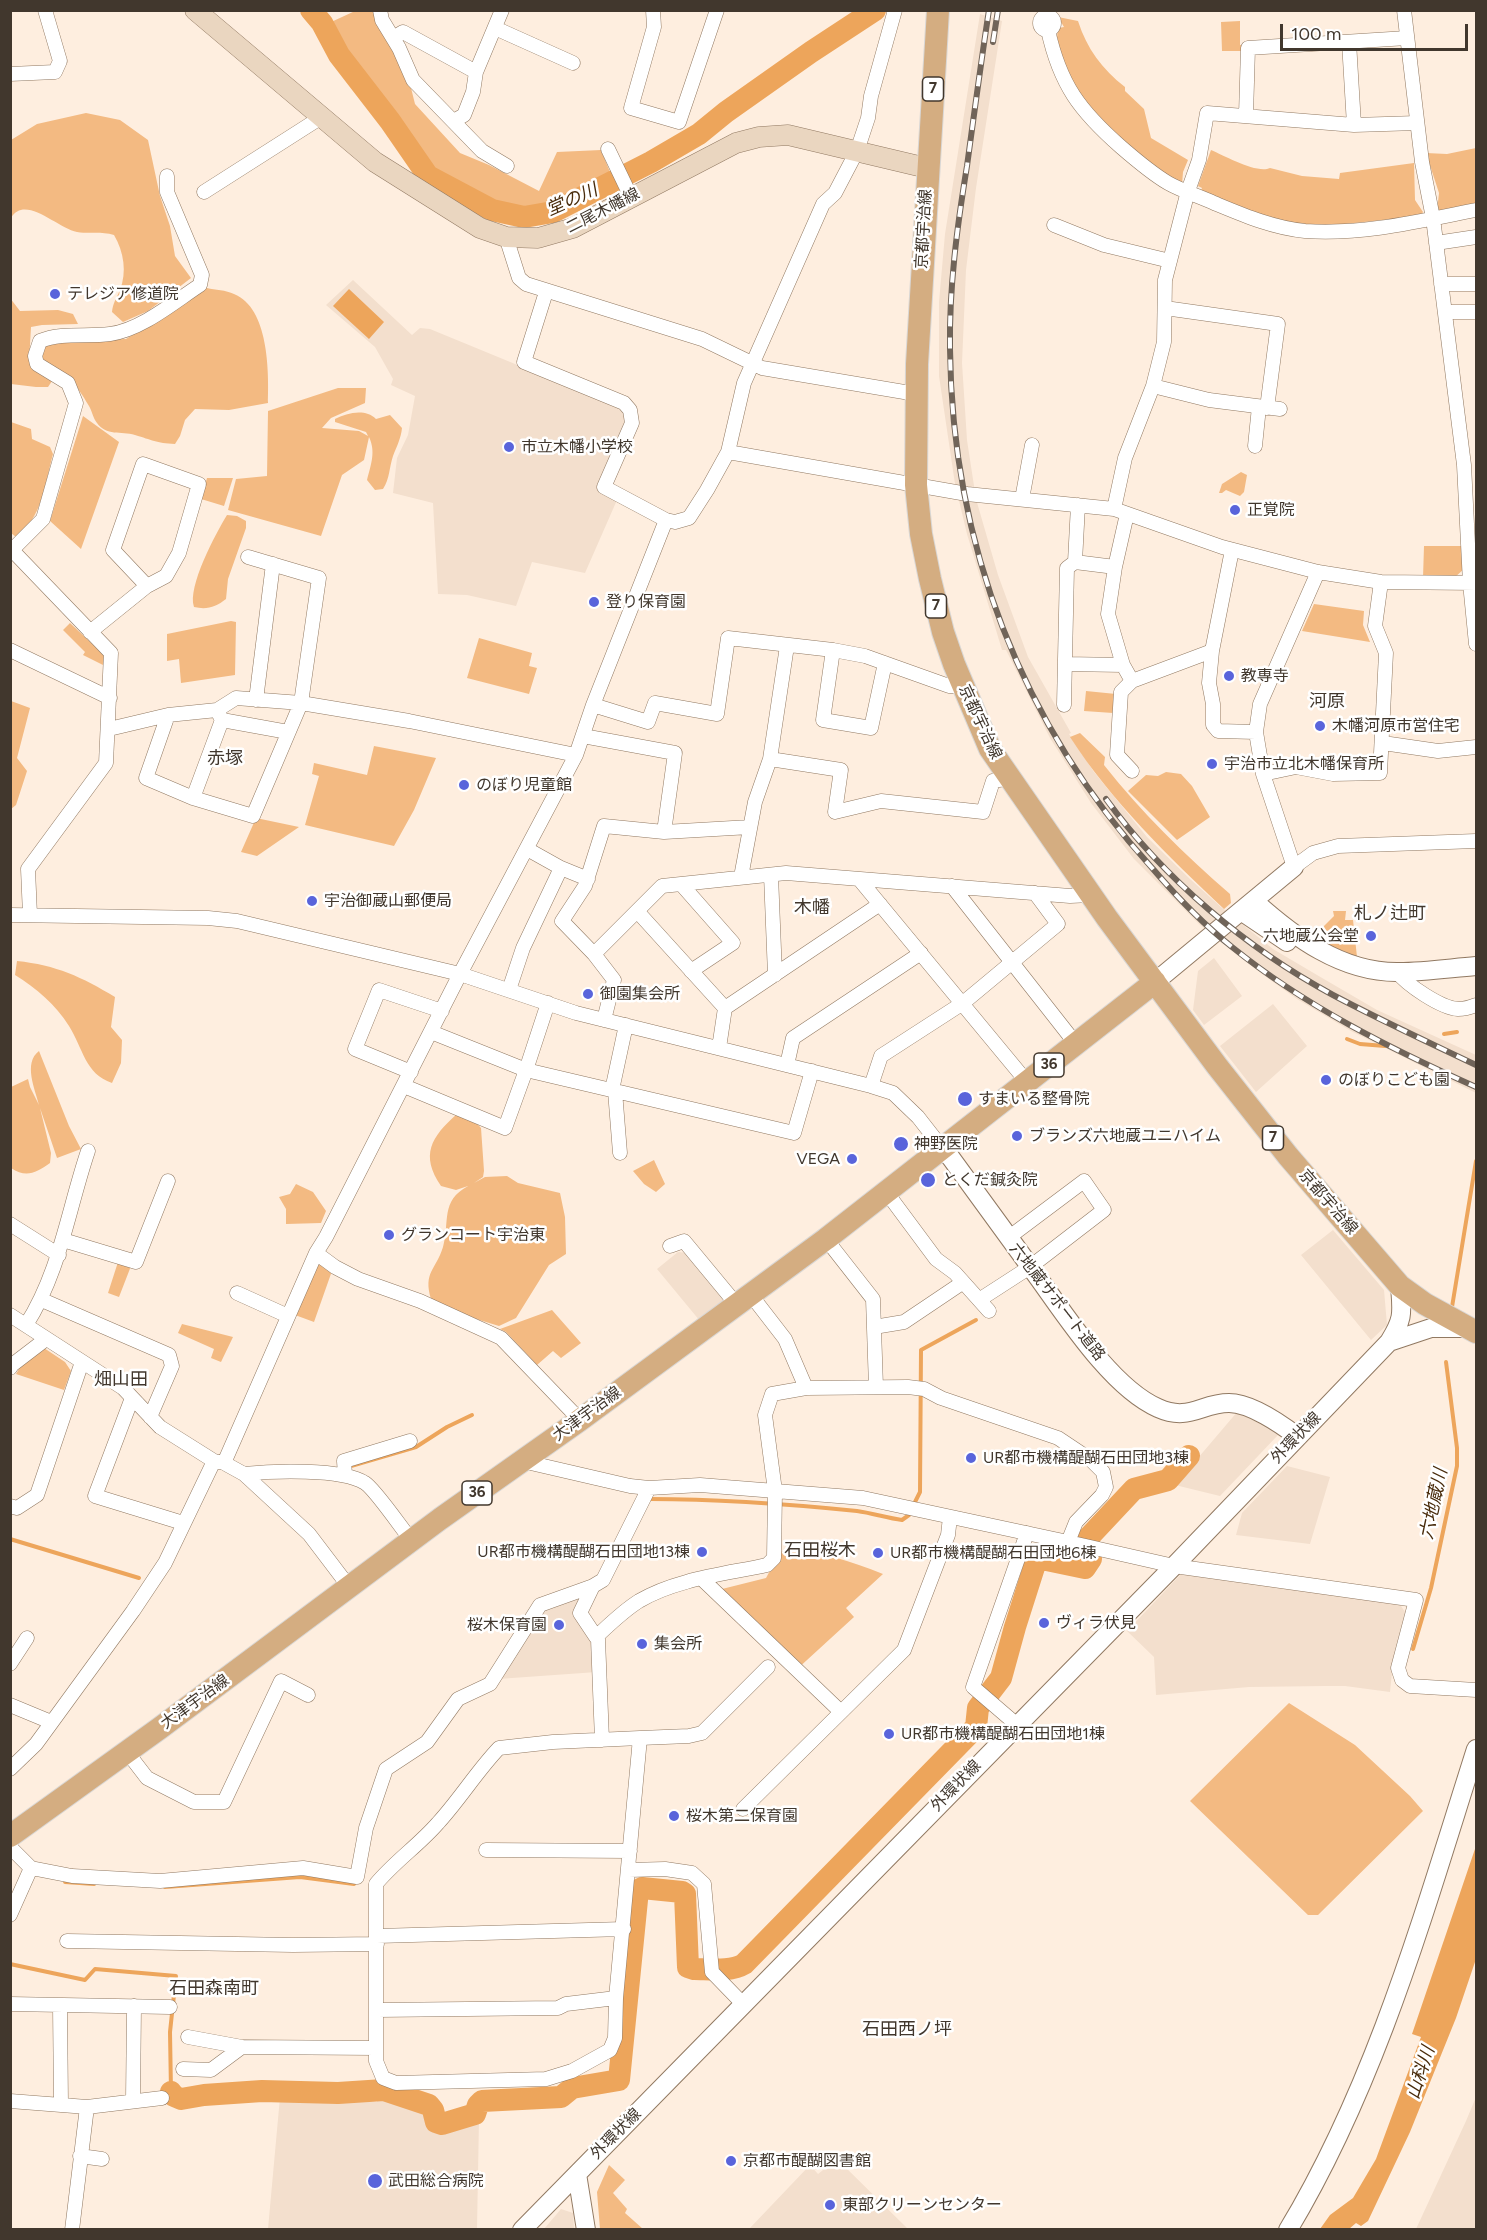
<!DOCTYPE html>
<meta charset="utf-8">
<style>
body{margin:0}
#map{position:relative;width:1487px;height:2240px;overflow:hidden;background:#feeedf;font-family:Figtree,sans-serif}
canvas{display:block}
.frame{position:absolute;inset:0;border:12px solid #41372d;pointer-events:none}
.scale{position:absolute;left:1280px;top:24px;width:188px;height:27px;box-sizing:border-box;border:3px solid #41372d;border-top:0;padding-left:8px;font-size:18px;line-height:21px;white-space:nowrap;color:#41372d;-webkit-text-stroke:4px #fff;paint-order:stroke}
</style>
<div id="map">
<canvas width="1487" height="2240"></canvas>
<div class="frame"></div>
<div class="scale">100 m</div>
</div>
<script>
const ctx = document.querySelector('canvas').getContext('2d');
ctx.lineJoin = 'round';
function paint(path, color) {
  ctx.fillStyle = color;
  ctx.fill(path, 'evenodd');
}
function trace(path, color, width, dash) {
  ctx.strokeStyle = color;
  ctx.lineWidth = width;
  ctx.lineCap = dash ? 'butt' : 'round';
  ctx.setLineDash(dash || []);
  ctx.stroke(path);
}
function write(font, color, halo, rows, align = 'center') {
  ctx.font = font + ' Figtree,"Noto Sans JP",sans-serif';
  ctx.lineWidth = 5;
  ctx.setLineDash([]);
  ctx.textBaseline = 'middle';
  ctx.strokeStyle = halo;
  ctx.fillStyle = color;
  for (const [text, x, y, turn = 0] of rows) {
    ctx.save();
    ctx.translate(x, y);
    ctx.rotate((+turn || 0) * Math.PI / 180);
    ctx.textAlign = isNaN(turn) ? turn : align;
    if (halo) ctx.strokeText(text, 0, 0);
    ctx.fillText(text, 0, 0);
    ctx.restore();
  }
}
paint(new Path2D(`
 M980,14L1002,21L976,188L966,270L962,363L967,440L976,499L998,575L1028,657L1071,733L1069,734L1094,772L1147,837L1190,879L1221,907L1273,949L1317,975L1377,1010L1476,1055V1093L1351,1031L1297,999L1262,974L1200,925L1134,859L1091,803L1050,738L1006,650H1002L967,534L955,484L939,376V302L945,234Z
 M353,280L412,335L420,328L430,329L622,408L627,419L598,486L617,500L585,573L532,562L516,606L467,595L438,594L433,503L393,493L397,458L408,435L415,396L391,385L393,379L375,347L326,305Z
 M1214,958L1242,996L1204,1025L1193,1010L1198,971Z
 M1273,1004L1307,1046L1256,1092L1220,1046Z
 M1333,1230L1384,1290L1387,1325L1371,1340L1301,1255Z
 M678,1252L689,1253L727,1301L700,1321L657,1269Z
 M1238,1411L1278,1435L1220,1496L1175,1485Z
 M1287,1466L1330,1477L1310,1544L1236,1535L1242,1513Z
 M1181,1574L1399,1603L1405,1612L1394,1653L1390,1692L1345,1686H1325L1249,1687L1156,1695L1154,1657L1127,1631Z
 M579,1593L595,1639L597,1672L498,1679L543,1607Z
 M280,2097L319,2099H349L377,2102V2097H392L428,2111L433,2133L446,2132L479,2119L477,2229H268Z
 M1476,2097V2229H1416L1466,2121Z
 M837,2159L908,2229H749L810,2165L818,2174Z
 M561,2209L573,2213L574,2229H544Z`), '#f3dfcd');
paint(new Path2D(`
 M355,11H373L409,80L415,104L460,153L489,165L539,191L557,152L601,150L612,177L550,206L523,211L494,205L433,170L345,53L329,23Z
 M1058,17L1078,21C1087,49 1102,69 1125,87V91L1144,109L1151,138L1188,160L1183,172L1182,185L1160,175L1095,117L1065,72L1057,37L1058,28L1064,27Z
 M1240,21V45H1245V51H1222L1221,22Z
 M86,113L120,120L148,140L160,196L170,226L175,256L191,278L148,311L123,322L112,312C113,303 116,299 120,290C127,272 124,252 114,235C101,231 90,234 77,232C57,228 25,194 11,218V140L37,124Z
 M1476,148V208L1462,211H1437L1439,193L1426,153L1447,154Z
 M1211,150C1225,156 1257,174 1270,168L1302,176L1339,179L1340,173L1414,163L1415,200L1423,212L1421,216L1316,227L1266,218L1200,194L1202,188L1198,186Z
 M207,288C215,290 226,290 234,294C269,308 269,372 268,403L229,410L195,409L185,420L180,436L175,444C156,443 152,440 135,435C121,431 106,436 97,423C93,418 92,411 89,406C77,385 66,372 44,362L40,349L48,341L126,339Z
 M10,298L20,311L58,310L73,314L78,324L42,325L31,327L29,363L45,373L52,381L48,387H36L11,384Z
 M338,388H366L365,403L331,418L322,428L359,431L368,436L366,432L335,422V419C347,413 365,408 376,419L390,415L402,428C401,438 397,446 393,456C389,468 390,478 383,489L375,490L367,480C371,464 376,452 369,437L364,460L342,475L321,536L228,510L236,479L267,476L268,411Z
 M83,416L119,442L81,549L50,521Z
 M11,422L31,429L32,439L50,447L53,454C45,483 42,519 16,537L11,533Z
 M1241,472L1247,475L1244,492L1240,496L1226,490L1222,493H1219L1222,484Z
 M207,478H233L224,506L201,499Z
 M227,515L237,516L246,521V528L228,579L226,599C216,607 207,610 194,607C187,587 216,533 227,515Z
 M1424,546H1465V568L1453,579L1423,578Z
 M1314,604L1364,611L1363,625L1370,642L1302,631Z
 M231,621L236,622L235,675L181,683L179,659L167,661V634Z
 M70,623L105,656V666L83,655L85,652L63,630Z
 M479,638L532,653L529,666L537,668L529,694L467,678Z
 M1086,691L1116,694L1113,713L1084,711Z
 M11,701L30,708L17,758L27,771L16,805L11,809Z
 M1080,733L1105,757L1104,765C1141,812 1185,855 1230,894L1231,903L1224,909C1168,856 1112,802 1070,737Z
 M374,746L436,758L414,810L394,846L305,825L319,776L312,774L314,763L367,775Z
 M1166,772L1181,774L1192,786L1210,817L1177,840L1128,791L1146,775L1158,776Z
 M256,818L299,827L257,856L241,852Z
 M1333,911H1346L1345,920H1353L1357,957L1312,938L1334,916Z
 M17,961C56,965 82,977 115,997L111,1027L122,1040L121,1063L112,1083C85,1074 83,1048 69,1026C56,1005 36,988 15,975Z
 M39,1051L69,1126L81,1149L57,1158L40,1108L51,1153L50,1163C36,1173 26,1178 11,1168V1087L28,1079L30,1087L39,1105C35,1089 23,1063 39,1051Z
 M457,1114L472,1118L481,1128L484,1171L483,1177L474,1183L485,1177L507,1176L518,1183L560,1193L565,1217L566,1254L549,1265L516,1318L499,1326L473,1318L431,1299C423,1272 436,1270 443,1247C450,1222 440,1201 468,1186L456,1190L441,1186C420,1155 431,1137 457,1114Z
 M654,1160L665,1184L656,1192L644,1184L633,1171Z
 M296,1184L313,1192L326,1211L321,1223L286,1224V1209L279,1197L290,1194Z
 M321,1258L333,1268L314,1322L295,1315Z
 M118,1262L131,1266L119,1297L108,1293Z
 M552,1310L581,1343L561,1358L553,1351L537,1365L506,1332L500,1329Z
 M182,1324L233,1337L221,1362L211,1358L214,1349L178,1333Z
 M44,1348L65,1362L71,1371L64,1390L16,1374L22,1364Z
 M786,1550C819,1551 851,1561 883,1574L846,1608L854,1617L795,1671L714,1591L766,1578L780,1552Z
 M1289,1703L1355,1745L1410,1796L1423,1811L1318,1915H1308L1190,1801Z
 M609,2165L625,2180L613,2193L627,2209L625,2213L643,2229H600L597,2192Z`), '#f3ba82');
paint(new Path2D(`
 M349,289L384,322L369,339L333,306Z
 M1476,1846V1959L1456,2018L1410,2132L1368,2221L1361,2226L1356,2223L1349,2229H1320L1330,2215L1353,2198L1376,2159L1421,2037L1412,2034Z`), '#eda55b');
trace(new Path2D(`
 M1444,1034L1457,1032
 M1347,1039L1360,1044L1385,1046
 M1452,1307L1476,1161
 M351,1466L416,1447L447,1427L472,1415
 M650,1499C719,1499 788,1504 857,1511C872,1513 887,1518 902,1520L909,1515L911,1511
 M914,1504L920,1492L921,1350L976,1320
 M10,1539L139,1578
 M1413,1649L1431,1588L1457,1466V1448L1446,1362
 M65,1882L94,1884
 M165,1887L300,1877L354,1884
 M10,1964L85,1980L95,1969L176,1976L170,2032L171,2092`), '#eda55b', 4);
trace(new Path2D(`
 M311,10L322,23L339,55L390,121L428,176L492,210L524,217L553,212L651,162L699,134L726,112L811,52L875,10
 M171,2092L174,2096L181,2099L204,2095L262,2091L338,2093L384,2090L429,2105L433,2110L436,2122L442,2124L475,2114L478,2105L482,2101L561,2097L572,2088L619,2080L638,1890L642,1888L682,1892L685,1894L688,1967L694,1969C709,1969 731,1972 744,1964L976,1727L978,1708L1001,1678L1015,1627L1037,1558L1085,1568L1091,1559L1088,1538L1134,1489L1168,1480L1189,1456`), '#eda55b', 22);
const minor = new Path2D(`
 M380,10L382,20L399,48L413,80L482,151L507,166
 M653,10L654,27L631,108L679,122L717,10
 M1404,10L1422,162L1433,218L1464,465L1470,583L1476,644
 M1040 23a7 7 0 1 1 14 0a7 7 0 1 1-14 0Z
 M495,28L573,63
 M1048,30C1060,85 1080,111 1121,147C1136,160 1151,173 1168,183C1182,191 1199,196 1214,203C1243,215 1273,228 1305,231C1363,235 1420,221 1476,210
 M393,38L403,32L476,72
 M1349,42L1354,125
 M10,74L55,72L60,61L45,10
 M1246,115L1248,48L1407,38
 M454,121L464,115L473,92L476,72L502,10
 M608,149L631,197
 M204,192L320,118
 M1054,225L1104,245L1170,261
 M506,237L519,278L526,284L702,339L762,368L916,394
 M1436,243L1476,237
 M1441,284H1476
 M546,292L524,362L624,403L630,410L632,423L604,487L666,520L675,522L689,518L707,490L728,452L744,383L823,204L835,193L857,151L868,118L871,96L895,10
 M1165,308L1278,324L1267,408
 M1445,312H1476
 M1153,386L1209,400L1280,409
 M1255,446L1259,407
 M728,452L967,494L1114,509L1222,547L1318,572L1381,582L1476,583
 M1022,499L1032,445
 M1114,509L1125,458L1153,386L1164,342L1165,280L1188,191L1199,160L1207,113L1354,125L1417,123
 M1127,514L1115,567L1108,614L1123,665L1132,681
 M10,548L111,653L106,763L28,869L30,915
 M12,550L43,519L76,403L68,383L37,364L35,356L40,341C61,332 87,337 110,334C141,330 174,302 200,285L202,275L167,192V176
 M1232,550L1212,651L1209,683L1213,704V725L1218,731L1256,732
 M1075,562L1115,567
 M1318,572L1260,704L1256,732L1263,774L1294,867L1313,853L1338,846L1476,841
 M90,632L147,586L166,576L179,553L199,484L143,464L113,550L147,586
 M10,650L110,698
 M833,650L823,720L871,728L885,663
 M1065,664L1123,665
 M256,700L273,564
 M593,705L648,722L655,703L717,714L728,638L833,650L865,656L949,686L964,687
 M1064,705L1067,568L1075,562L1078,505
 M218,712L222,720L288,732
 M168,715L146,778L193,798L253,816L301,703L319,578L248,557
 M109,729L168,715L217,710L236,698L301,703L409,721L576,755
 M583,736L675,753L664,832
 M1383,743L1438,751L1476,747
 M770,759L841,770L835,812L881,801L983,812L993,781L1010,778
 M1132,771L1117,755L1121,692L1132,681L1212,651
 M1263,774L1296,767L1333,774L1380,773L1386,653L1375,626L1381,582
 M193,798L222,720
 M527,849L561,868L588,879
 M771,875L775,975
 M741,877L755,802L770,759L787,646
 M859,879L1027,1082
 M681,884L733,943L691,971
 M952,886L1076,1044
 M637,911L725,1008
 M10,915L208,918L237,921L460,974L576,1013L871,1086L893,1093L918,1117L943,1149
 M594,954L662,886L786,873L1070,896L1091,895
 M1397,972C1407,985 1441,1008 1458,1009C1464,1009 1471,1007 1476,1005
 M509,990L523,948L561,868
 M548,1003L526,1070L794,1133L812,1071
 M604,1020L614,980L594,954L562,921L585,886L604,826L664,832L750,827
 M719,1048L725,1008L880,904
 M787,1065L793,1038L921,953
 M411,1072L355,1049L379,990L442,1011
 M404,1086L505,1128L526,1070L431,1032
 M871,1086L881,1056L963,1003L1058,924L1035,893
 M612,1090L626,1025
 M615,1091L620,1153
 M887,1193L936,1259L955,1273L989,1311
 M10,1224L59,1255
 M826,1239L873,1299L876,1387
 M63,1240L136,1262L168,1181
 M670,1246L684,1241L737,1305
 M316,1253L335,1267L358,1279L420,1301L501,1338L580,1420
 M237,1293L288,1316
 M751,1295L785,1339L806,1388
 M42,1300L169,1355L172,1366L150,1417
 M979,1300L1030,1267L1104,1210L1084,1181L1008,1238
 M10,1315L123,1388L160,1427L214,1461L224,1463L244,1474L309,1534L350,1588
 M26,1325C60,1272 68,1210 88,1151
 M874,1327L904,1322L962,1283
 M10,1368L12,1365L46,1339
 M132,1398L95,1496L183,1523
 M522,1461L630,1486L649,1488L700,1485L863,1498L1068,1542L1076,1522L1102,1495L1106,1487L1103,1472L1091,1460L1058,1438L941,1398L924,1389L908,1387L806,1388L772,1394L765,1415L775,1491L774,1558L767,1565C726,1574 676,1579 639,1601C623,1611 609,1625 596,1637L598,1639L602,1740
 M224,1463L316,1253L326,1237L460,974L576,755L593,705L666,520
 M244,1474C271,1471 342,1468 365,1483C375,1489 402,1529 412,1541
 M345,1475L344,1461L410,1441
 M10,1506L17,1508L37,1495L82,1362
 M1068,1542L1174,1566L1416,1600L1398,1668L1402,1680L1410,1686L1476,1690
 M702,1579L841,1712
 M593,1586L580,1613L596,1637
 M10,1664L27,1638
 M10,1705L51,1722
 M1016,1724L973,1687L1027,1533
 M640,1738L616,1998L615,2038L610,2050L572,2071L546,2079L396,2083L383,2078L376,2061V1884C394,1862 419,1845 438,1823C460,1799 477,1771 499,1748L553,1742Z
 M640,1738L689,1736L702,1733L768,1667
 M127,1752L147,1778L194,1802H224L281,1681L308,1695
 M10,1769L36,1744L133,1611L165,1563L214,1461
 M743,1809L904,1650L948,1535L950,1517
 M10,1847L31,1868L72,1876L160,1881L303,1868L357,1877L366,1828L386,1769L427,1742L458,1699L490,1684L540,1605L593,1586L603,1580L649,1488
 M486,1850L630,1851
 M629,1870L665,1869L692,1873L704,1884L712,1972L744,2005
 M10,1915L31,1868
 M377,1936L624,1929
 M67,1941L293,1945L377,1944
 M10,2004L170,2007
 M60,2005L61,2105
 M377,2010L558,2008L566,2004L616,1998
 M188,2037L242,2047
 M183,2069L211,2070L242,2047L376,2048
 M10,2101L87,2107L162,2098
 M133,2101L134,2006
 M80,2156L102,2159
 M72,2230L87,2107`);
const tertiary = new Path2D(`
 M1254,901C1294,937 1342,973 1399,972C1425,972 1451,968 1476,966
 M1241,911L1287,942
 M1155,982L1294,867
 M943,1149L951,1158C979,1197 1008,1236 1037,1276C1066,1316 1112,1388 1158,1408C1189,1422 1201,1403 1229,1403C1250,1403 1281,1424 1298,1437
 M1389,1342L1431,1328H1466
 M577,2174L586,2230
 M522,2230L1174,1566L1389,1342C1404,1318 1402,1313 1400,1286
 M1288,2230C1377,2082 1424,1912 1476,1749`);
const secondary = new Path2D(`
 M195,10L375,162L480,228L506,237L538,238L573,228L736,143L759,137L788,135L927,168`);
const primary = new Path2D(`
 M938,10L917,364L916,485L921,534L930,579L943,632L954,664L990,749L1107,918L1217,1066L1288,1156L1400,1286L1425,1304L1476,1332
 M10,1836L160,1728L440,1519L580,1420L826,1239L1155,982`);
trace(minor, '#917962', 15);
trace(tertiary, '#917962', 20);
trace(secondary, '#917962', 21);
trace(primary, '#d9d7d5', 24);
trace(minor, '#fff', 14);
trace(tertiary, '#fff', 18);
trace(secondary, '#ead6c0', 20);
trace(primary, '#d4ad81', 22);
const rail = new Path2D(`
 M989,10C981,62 974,115 967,166C957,227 949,288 950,349C952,544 1021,724 1153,869C1177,897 1203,924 1232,947C1305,1006 1391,1049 1476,1087
 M993,42L998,10
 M1106,799C1164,879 1246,948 1333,995C1380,1020 1428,1042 1476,1065`);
trace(rail, '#706459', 6);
trace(rail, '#fff', 4, [11]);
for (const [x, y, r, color] of [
 [55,294,6,"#5964db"],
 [509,447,6,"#5964db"],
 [1235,510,6,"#5964db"],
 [594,602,6,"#5964db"],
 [1229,676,6,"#5964db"],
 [1320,726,6,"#5964db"],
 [1212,764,6,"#5964db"],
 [464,785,6,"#5964db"],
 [312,901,6,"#5964db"],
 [1371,936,6,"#5964db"],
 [588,994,6,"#5964db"],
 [1326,1080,6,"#5964db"],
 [965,1099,8,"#5964db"],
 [1017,1136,6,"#5964db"],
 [901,1144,8,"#5964db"],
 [852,1159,6,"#5964db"],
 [928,1180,8,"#5964db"],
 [389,1235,6,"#5964db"],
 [971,1458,6,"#5964db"],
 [702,1552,6,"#5964db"],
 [878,1553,6,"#5964db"],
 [1044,1623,6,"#5964db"],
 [559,1625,6,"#5964db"],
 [642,1644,6,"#5964db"],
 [889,1734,6,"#5964db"],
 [674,1816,6,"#5964db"],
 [731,2161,6,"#5964db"],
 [375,2181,8,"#5964db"],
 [830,2205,6,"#5964db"]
]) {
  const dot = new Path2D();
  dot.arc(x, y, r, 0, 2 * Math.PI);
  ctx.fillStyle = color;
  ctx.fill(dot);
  trace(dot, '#fff', 2);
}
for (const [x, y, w] of [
 [933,89,21],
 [936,606,21],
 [1049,1065,30],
 [1273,1138,21],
 [477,1493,30]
]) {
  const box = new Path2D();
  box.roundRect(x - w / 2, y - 12, w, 24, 4.5);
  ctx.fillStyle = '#fff';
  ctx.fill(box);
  trace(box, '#41372d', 1.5);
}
write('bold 15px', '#41372d', null, [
 ["7",933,89],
 ["7",936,606],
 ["36",1049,1065],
 ["7",1273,1138],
 ["36",477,1493]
]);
write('16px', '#41372d', '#fff', [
 ["二尾木幡線",603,211,-27],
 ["京都宇治線",924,229,-87],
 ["京都宇治線",980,722,65],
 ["京都宇治線",1328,1202,49],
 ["六地蔵サポート道路",1057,1302,52],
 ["大津宇治線",587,1414,-36],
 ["外環状線",1296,1438,-46],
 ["大津宇治線",195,1702,-36],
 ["外環状線",956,1786,-46],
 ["外環状線",616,2134,-45]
]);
write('16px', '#41372d', '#fff', [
 ["テレジア修道院",67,294],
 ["市立木幡小学校",521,447],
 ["正覚院",1247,510],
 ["登り保育園",606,602],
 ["教専寺",1241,676],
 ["木幡河原市営住宅",1332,726],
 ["宇治市立北木幡保育所",1224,764],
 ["のぼり児童館",476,785],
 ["宇治御蔵山郵便局",324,901],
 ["六地蔵公会堂",1359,936,"right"],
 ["御園集会所",600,994],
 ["のぼりこども園",1338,1080],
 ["すまいる整骨院",978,1099],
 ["ブランズ六地蔵ユニハイム",1029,1136],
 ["神野医院",914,1144],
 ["VEGA",840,1159,"right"],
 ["とくだ鍼灸院",942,1180],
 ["グランコート宇治東",401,1235],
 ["UR都市機構醍醐石田団地3棟",983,1458],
 ["UR都市機構醍醐石田団地13棟",690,1552,"right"],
 ["UR都市機構醍醐石田団地6棟",890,1553],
 ["ヴィラ伏見",1056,1623],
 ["桜木保育園",547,1625,"right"],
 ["集会所",654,1644],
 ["UR都市機構醍醐石田団地1棟",901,1734],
 ["桜木第二保育園",686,1816],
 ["京都市醍醐図書館",743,2161],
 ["武田総合病院",388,2181],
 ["東部クリーンセンター",842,2205]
], 'left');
write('italic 18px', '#492c0c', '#fff', [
 ["堂の川",572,200,-24],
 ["六地蔵川",1434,1504,-78],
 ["山科川",1421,2073,-72]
]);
write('18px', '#41372d', '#fff', [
 ["河原",1327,702],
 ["赤塚",225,759],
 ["木幡",812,908],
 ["札ノ辻町",1390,914],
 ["畑山田",121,1380],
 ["石田桜木",820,1551],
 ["石田森南町",214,1989],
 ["石田西ノ坪",907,2030]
]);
</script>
